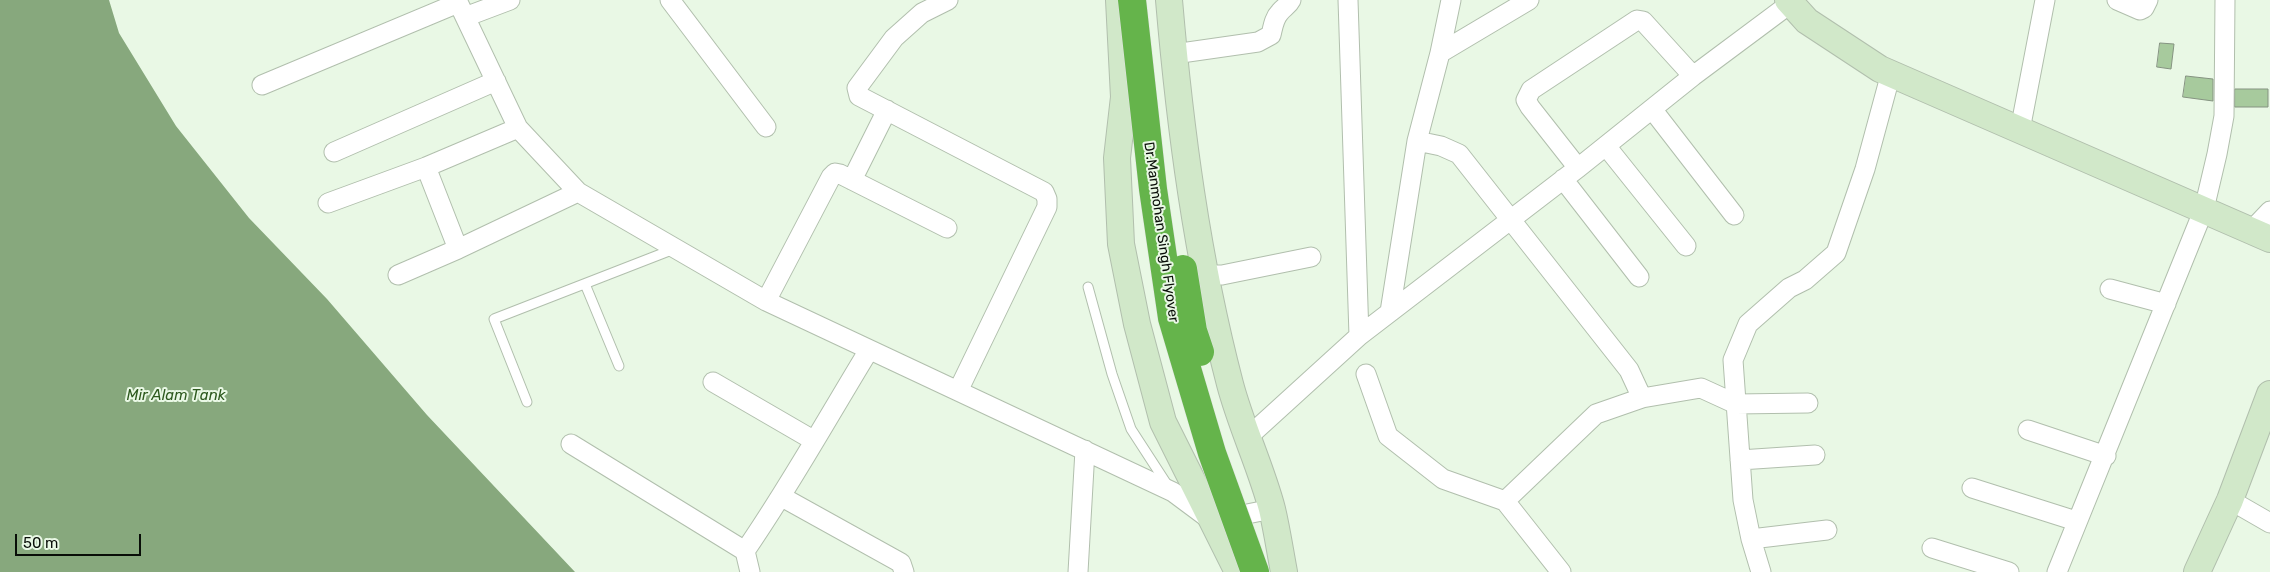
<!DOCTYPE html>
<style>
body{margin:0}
#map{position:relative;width:2270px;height:572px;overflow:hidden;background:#e9f8e5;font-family:Rubik,sans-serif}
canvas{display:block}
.scale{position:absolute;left:15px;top:534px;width:126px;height:22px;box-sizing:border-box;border:2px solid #090e08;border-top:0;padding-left:6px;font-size:15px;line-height:18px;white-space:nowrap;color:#090e08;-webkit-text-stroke:4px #e9f8e5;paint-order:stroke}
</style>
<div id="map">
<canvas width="2270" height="572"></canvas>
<div class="scale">50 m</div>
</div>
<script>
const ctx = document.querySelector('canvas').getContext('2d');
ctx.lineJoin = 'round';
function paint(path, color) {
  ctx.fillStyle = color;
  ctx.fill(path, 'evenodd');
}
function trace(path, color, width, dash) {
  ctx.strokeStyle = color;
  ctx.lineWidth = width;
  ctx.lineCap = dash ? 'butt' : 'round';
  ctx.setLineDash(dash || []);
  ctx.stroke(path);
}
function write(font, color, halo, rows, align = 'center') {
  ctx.font = font + ' Rubik,sans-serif';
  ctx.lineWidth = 4;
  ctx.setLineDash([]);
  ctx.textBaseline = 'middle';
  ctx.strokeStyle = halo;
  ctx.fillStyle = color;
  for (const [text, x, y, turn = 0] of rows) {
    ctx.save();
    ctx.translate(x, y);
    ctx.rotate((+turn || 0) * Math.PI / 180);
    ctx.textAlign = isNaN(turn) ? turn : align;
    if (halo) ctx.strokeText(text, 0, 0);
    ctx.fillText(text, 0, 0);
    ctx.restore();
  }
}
paint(new Path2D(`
 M0,0H109L119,33L176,126L249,218L327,299L427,415L575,572H0Z`), '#87a87d');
const building = new Path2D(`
 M2160,43L2174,44L2171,69L2157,67Z
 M2186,76L2213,79V101L2183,97Z
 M2235,89H2268V107H2235Z`);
paint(building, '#a7ca9d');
trace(building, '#859381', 1);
const lane = new Path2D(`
 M585,284L619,366
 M1088,287L1112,374L1131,429L1168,486
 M527,402L494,319L674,249`);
const street = new Path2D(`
 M457,0L518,128L578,192L766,301L1173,492L1212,521L1272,509
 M670,0L766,127
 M948,0L922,13L894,38L857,88L859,96L1044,192L1047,199V207L958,391
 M1348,0L1359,336
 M2117,0L2140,10L2144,8L2148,0
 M465,17L510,0
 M1440,53L1529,0
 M1174,54L1258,42L1271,35C1273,27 1274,18 1280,12C1284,7 1288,6 1291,0
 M262,85L458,3
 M1652,109L1734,215
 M2020,130L2045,0
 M1417,141L1441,146L1459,154L1629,370L1642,398
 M1606,146L1686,246
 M334,152L496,81
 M426,167L458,249L578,192
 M1578,168L1530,107L1526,100L1531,90L1637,20L1643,21L1693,76
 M1563,179L1639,277
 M852,180L887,110
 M328,203L426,167L518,128
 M2251,231L2270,211
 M398,275L458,249
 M1205,275H1222L1311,257
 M2110,289L2166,304
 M766,301L831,177L835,173L840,174L947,228
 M1390,312L1417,141L1440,53L1451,0
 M1366,374L1388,436L1443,479L1505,501L1561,572
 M713,382L813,440
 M2028,430L2106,456
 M1248,437L1359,336L1578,168L1693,76L1791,3
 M571,444L745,551L750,572
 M1740,460L1815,455
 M1972,488L2076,521
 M782,497L901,563L904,572
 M2230,500L2270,523
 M1505,501L1596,414L1642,398L1701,388L1736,404L1808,403
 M1751,539L1827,530
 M1932,548L2009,572
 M745,551C790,486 828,417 869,350
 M1078,572L1085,450
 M1761,572L1751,539L1743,500L1733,360L1748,324L1789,288L1805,280L1836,253L1865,169L1891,73
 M2057,572L2204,209L2217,154L2224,116L2225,0`);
const secondary = new Path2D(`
 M1119,0L1124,97L1117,158L1121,244L1137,324L1163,422L1238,572
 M1169,0C1180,129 1197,258 1230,384C1241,426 1261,467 1272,509C1277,530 1280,551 1284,572
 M1788,0L1807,21L1880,69L2270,239
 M2197,572L2230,500L2270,394`);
trace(lane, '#b1bfad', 11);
trace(street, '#b1bfad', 21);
trace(secondary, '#b1bfad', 28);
trace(lane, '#fff', 9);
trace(street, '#fff', 19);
trace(secondary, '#d1e8c9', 26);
const highwayBridge = new Path2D(`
 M1132,0L1153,189L1172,318L1212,453L1255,572
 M1183,269L1193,331L1200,352`);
trace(highwayBridge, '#e1e2e1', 29, []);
trace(highwayBridge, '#65b44b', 28);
write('14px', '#090e08', '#e9f8e5', [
 ["Dr.Manmohan Singh Flyover",1161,232,82]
]);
write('italic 15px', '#2d591e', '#e9f8e5', [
 ["Mir Alam Tank",176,396]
]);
</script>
